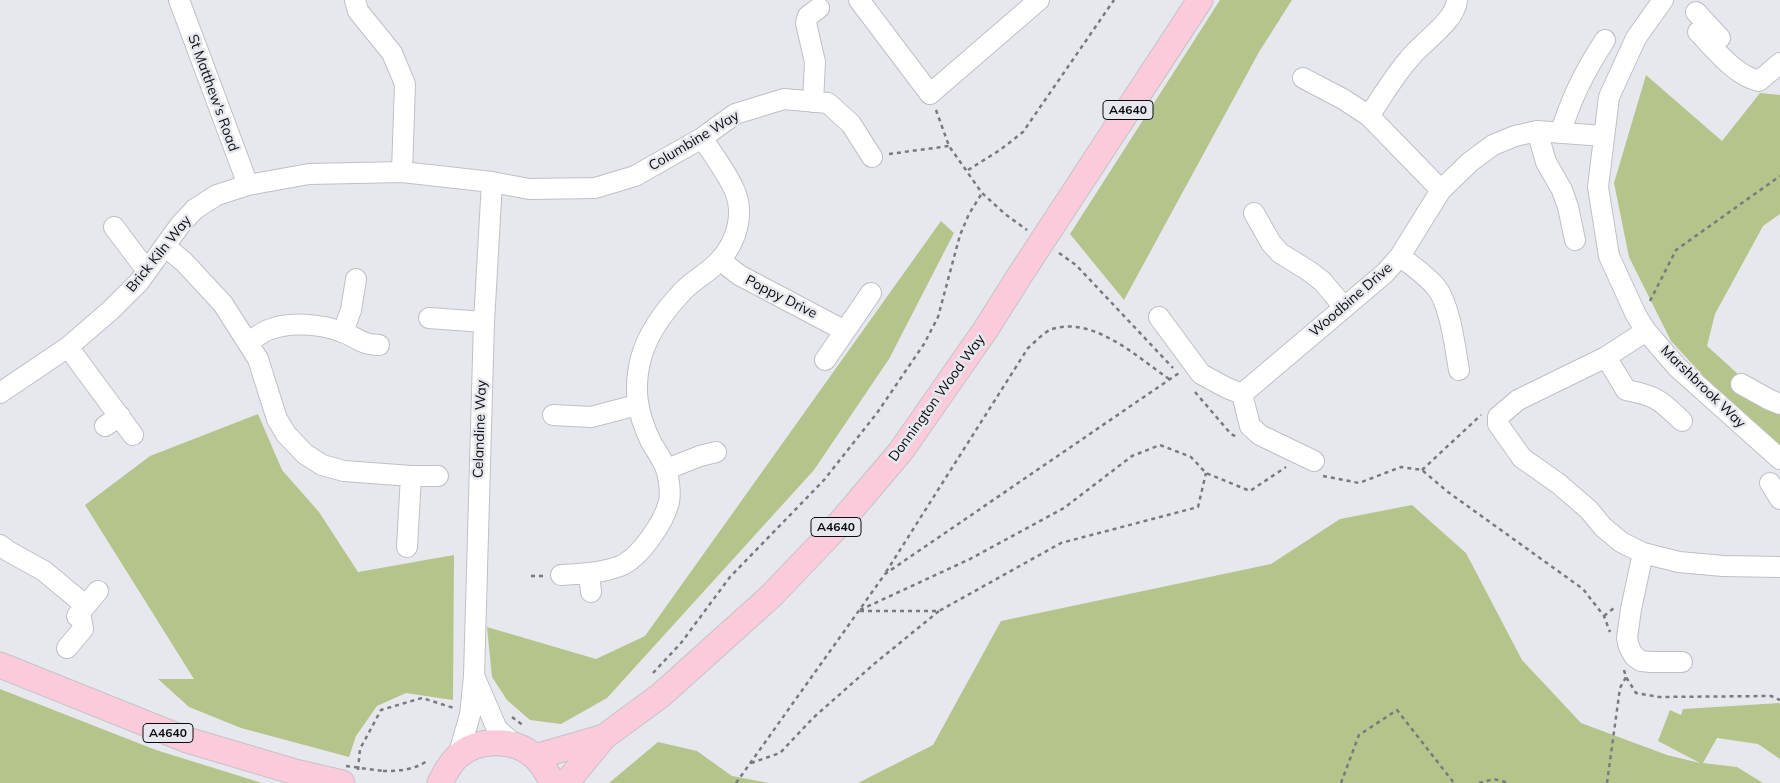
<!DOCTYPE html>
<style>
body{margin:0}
canvas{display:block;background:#e6e8ee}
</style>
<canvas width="1780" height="783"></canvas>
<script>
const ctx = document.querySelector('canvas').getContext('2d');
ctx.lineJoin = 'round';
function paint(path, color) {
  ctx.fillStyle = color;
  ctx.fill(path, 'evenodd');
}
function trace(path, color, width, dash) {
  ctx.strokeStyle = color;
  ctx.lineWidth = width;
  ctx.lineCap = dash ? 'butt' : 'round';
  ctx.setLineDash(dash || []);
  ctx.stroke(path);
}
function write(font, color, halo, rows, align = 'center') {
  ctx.font = font + ' Mulish,sans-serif';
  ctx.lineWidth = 5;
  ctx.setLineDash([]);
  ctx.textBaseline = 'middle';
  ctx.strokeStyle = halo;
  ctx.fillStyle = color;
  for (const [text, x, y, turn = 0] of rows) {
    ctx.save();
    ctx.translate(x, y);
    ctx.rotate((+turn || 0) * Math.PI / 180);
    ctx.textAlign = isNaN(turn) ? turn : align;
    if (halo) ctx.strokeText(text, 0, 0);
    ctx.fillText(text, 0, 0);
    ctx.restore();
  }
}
paint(new Path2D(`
 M1220,0H1292L1259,52L1124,300L1070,234Z
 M1646,75L1722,141L1760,93L1780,95V214L1763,226L1715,314L1707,346L1780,412V447L1734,409L1671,341L1629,257L1614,183Z
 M941,221L954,233L889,359L814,470L607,698L561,724L530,720L507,700L492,677L487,627L596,659L645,636Z
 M258,414L282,470L319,512L358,572L454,555L453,700L406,693L377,706L356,736L349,757L241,728L189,707L158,679H194L85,505L150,456Z
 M1412,505L1466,553L1522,660L1581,723L1667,755L1700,763L1658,741L1670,710L1681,715L1683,709L1780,703V759L1758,744L1717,738L1703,763L1737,767L1763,783H858L933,745L1001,621L1271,564L1340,519Z
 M0,689L156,750L262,783H0Z
 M658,742L697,751L732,776L769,783H609Z`), '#b5c48b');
const minor = new Path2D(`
 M179,0L248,185
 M355,0L358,11L392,53L405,84L402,172
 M859,0L930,94L1039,0
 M1663,0L1636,38L1609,97L1598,187L1609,256L1636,315L1646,331L1677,367L1780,459
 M1696,12L1720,38
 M1698,32C1716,50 1734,75 1759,81L1780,63
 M1303,78L1343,99L1369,116L1441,190
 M813,102L815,62L806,23L808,16L819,8
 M1369,116C1382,97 1394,76 1409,59C1423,41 1455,22 1457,0
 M1537,131L1546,162L1562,190L1568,207L1575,240
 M1561,133C1570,99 1586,69 1605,40
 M1254,213L1271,243L1280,253L1309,271L1322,281L1344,307
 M114,227L141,263L148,270
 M166,247L184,262L223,304L258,359L277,419L286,434L305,454L322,465L344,471L411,476H438
 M1400,256C1412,266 1426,275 1436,287C1450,304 1455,347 1459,370
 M720,260L739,275L845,331L871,293
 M1159,317L1201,374L1227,388L1242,394L1250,426L1260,435L1314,461
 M429,318L484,322
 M1646,331L1606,357L1518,400L1498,417V424L1522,458L1559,484L1589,510L1603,527L1621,542L1643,553L1679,562L1723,566L1780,567
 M343,332L351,310L356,279
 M248,342C255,338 261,333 268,330C290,321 321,324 342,332C359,338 359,344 379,345
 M68,347L133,435
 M1606,357L1626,390C1657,396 1660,400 1682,421
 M825,360L845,331
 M1741,384L1770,400L1780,404
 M0,393L68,347L111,310L139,282L180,225L195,209L217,195L248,185L309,174L402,172L492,182L529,189L595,188L635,176L702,138L735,114L784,99L828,103L851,124L872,157
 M1242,394L1385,273L1400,256L1441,190L1470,162L1493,145L1515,136L1537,131L1603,136
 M553,415L591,417L637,405
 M105,426L120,416
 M667,469L700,456L716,452
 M1770,483L1780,499
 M0,545L8,551L44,571L85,605
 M407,547L411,476
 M1643,553L1631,609L1627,638L1629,647L1634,656L1641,661L1651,662H1682
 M589,573L591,592
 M561,575C580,574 602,573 620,566C640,558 664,522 669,502C671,492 669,481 667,472C664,461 656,451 651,442C637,413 633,389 641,358C648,332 665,310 683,291C694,279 710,272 720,260C737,241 745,213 734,189C726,172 713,154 702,138
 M77,616L98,591
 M67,648L83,629L80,612
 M475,678L497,729L516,746
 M458,756L470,715L474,676L484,322L492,182`);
const major = new Path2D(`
 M0,665L187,740L295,772L342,783
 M535,757L604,737
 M440,783C445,773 449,765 457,757C477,738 515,738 535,757C543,765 548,773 552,783
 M566,783L604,737L661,695L771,596L834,530L901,451L986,329L1020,275L1200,0`);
trace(minor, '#bec0c6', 22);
trace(major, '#c4c4c5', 27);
trace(new Path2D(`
 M936,110L949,146L982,193L1005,214L1027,230
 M889,154L949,146
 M968,170L1000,150L1023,132L1114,0
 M1059,253L1076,265L1173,368
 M1650,301L1676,250L1780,176
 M1195,392L1231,434L1237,437
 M1422,470L1481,415
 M1323,476L1359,483L1401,467L1422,470L1448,492L1583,589L1604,616L1610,632
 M886,572L1028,348C1035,342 1044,332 1052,329C1094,316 1137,357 1169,379
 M531,576H544
 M860,610L970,559L1064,508L1132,456L1160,445L1191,457L1206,473L1250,491L1286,467
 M860,611H939L1061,543L1198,507L1206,473
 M1604,616L1614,608
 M1624,670L1626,677L1636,693L1659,697L1771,696L1780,700
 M653,673L681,643L730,577L824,480L877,413L924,344L938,317L960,235L969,214L982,193
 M512,717L524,726
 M751,763L780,753L813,718L874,664L939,611
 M358,770L360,749L381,710L422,698L454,708
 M383,771C399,771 414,770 427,761
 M736,783L885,574L1179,373
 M1341,783L1359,735L1397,710L1454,783
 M1479,783L1494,779L1509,783
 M1607,783L1620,688L1626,677`), '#797a7e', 2.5, [4, 4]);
trace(minor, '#fff', 20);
trace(major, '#fbcbdc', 25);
trace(new Path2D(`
 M346,766L383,771`), '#797a7e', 2.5, [4, 4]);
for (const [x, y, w] of [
 [1128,110,50],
 [836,527,50],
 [168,733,50]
]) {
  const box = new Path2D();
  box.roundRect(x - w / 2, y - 9.5, w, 19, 4);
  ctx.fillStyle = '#e6e8ee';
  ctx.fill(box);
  trace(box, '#0b0b0d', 1);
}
write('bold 12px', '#0b0b0d', null, [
 ["A4640",1128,110],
 ["A4640",836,527],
 ["A4640",168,733]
]);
write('14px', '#0b0b0d', '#e6e8ee', [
 ["St Matthew's Road",213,93,70],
 ["Columbine Way",694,141,-31],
 ["Brick Kiln Way",159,254,-51],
 ["Poppy Drive",781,297,27],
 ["Woodbine Drive",1351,300,-41],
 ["Marshbrook Way",1703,387,44],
 ["Donnington Wood Way",937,398,-54],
 ["Celandine Way",480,429,-88]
]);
</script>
